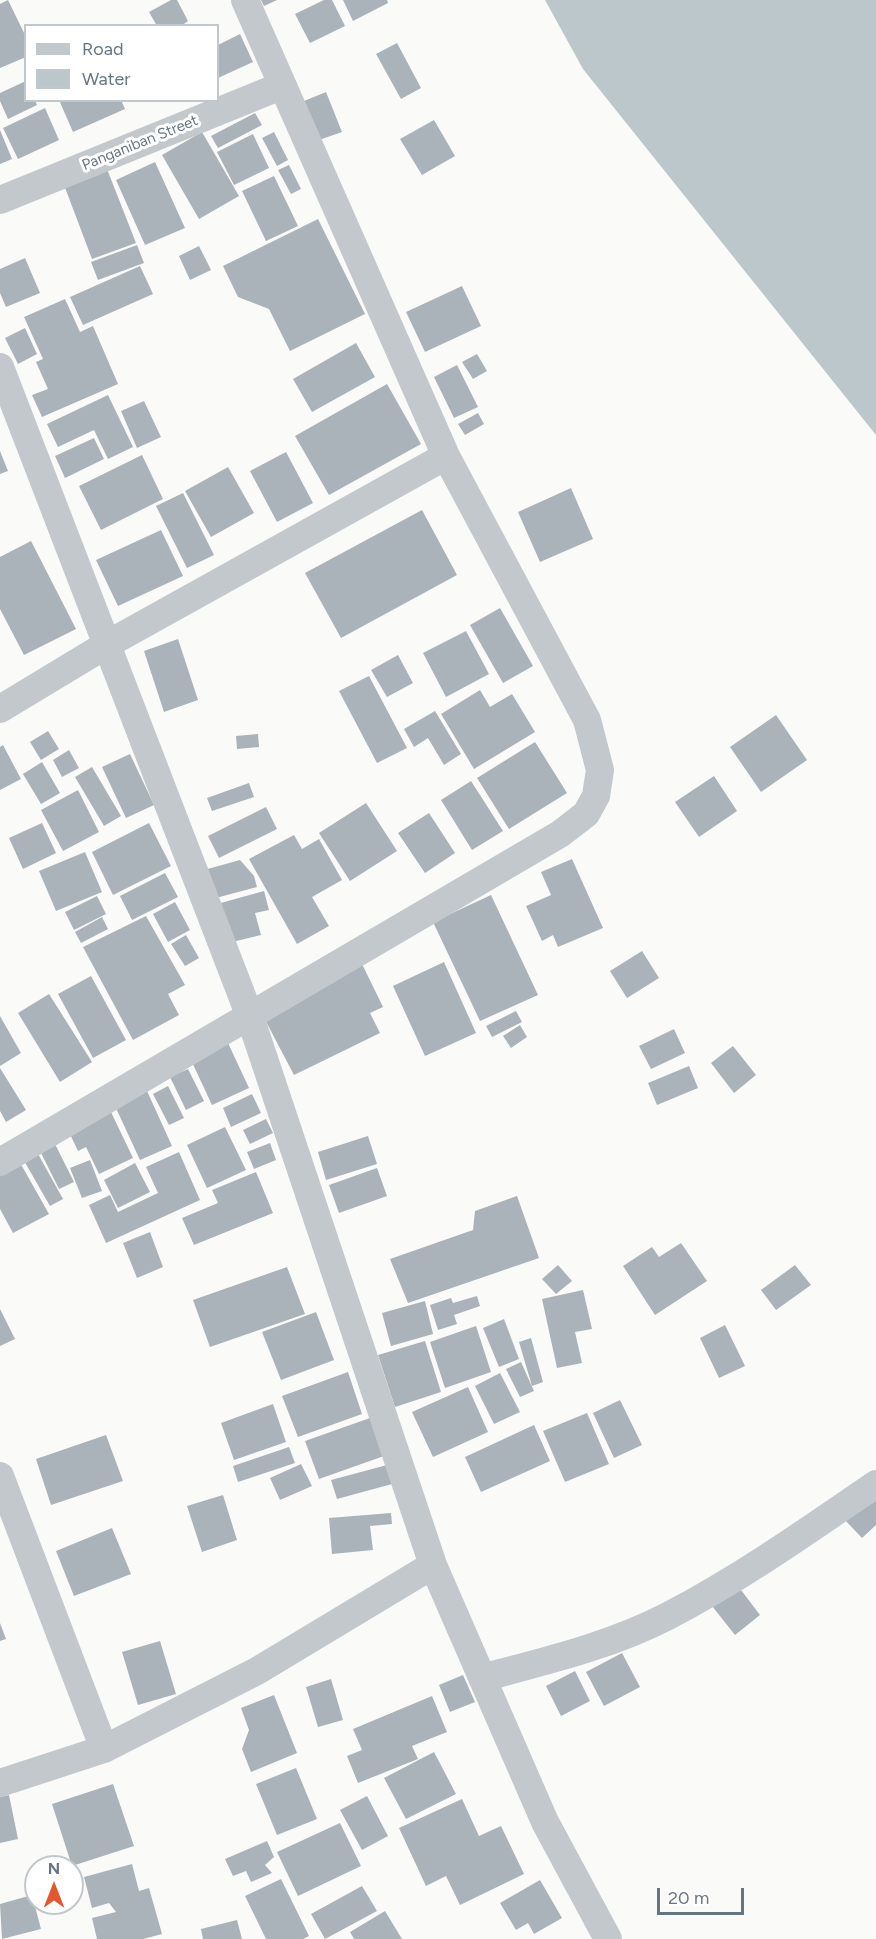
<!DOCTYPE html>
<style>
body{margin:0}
#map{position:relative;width:876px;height:1939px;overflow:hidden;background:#fafaf8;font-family:Figtree,sans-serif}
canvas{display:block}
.legend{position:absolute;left:24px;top:24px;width:195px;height:78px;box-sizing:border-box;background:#fff;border:2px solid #c1c8cd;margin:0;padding:8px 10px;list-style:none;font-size:18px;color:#657683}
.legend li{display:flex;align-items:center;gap:12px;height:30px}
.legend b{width:30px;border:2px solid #c1c8cd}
.north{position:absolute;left:24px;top:1855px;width:60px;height:60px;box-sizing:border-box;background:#fff;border:2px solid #c1c8cd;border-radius:50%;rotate:0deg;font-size:16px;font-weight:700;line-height:24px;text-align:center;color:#657683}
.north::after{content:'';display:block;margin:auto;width:21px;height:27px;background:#e4572e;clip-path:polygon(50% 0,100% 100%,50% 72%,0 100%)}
.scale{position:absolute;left:657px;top:1888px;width:87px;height:27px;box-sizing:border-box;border:3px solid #657683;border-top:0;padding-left:8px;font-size:18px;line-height:21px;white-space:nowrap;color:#657683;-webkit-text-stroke:4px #fff;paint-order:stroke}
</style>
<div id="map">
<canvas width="876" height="1939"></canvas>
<ul class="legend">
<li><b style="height:8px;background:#c3c8cc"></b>Road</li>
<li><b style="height:16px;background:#bbc7cb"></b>Water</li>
</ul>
<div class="north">N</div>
<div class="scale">20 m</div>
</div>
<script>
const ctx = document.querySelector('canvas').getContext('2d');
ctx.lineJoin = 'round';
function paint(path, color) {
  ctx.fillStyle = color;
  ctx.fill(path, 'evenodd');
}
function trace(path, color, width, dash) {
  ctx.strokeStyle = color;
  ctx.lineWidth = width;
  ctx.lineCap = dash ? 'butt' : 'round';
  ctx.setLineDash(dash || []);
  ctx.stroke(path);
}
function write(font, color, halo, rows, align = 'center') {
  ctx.font = font + ' Figtree,sans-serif';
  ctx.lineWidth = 6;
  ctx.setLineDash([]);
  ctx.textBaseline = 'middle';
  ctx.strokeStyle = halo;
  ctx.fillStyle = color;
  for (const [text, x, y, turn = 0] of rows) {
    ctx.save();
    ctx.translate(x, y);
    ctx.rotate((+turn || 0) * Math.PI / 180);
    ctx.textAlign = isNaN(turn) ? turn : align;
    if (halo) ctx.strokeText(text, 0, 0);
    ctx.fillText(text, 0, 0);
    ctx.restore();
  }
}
paint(new Path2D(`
 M545,0H876V435L583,69Z`), '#bbc7cb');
paint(new Path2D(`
 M8,0L26,37V57L0,68V4Z
 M171,0H177L188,21L181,26H157L149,12Z
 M261,0H277L264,6Z
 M324,0H332L345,26L310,43L295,14Z
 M343,0H387L388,3L353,21Z
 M240,34L253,62L218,78V45Z
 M397,43L421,88L401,99L376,54Z
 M26,81V100H35L37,105L8,119L0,101V93Z
 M326,92L342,132L319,140L304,101Z
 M59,100H121L125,109L73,132Z
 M45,108L59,140L18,159L3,128Z
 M255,113L262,125L218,148L211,136Z
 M434,120L455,156L422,175L400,139Z
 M0,130L12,159L0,164Z
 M202,132L239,196L199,219L162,155Z
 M274,132L288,160L277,166L262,138Z
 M253,134L269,168L234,185L217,152Z
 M155,162L185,228L145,245L116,180Z
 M289,165L301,189L291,194L278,170Z
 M107,169L136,243L92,259L64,185Z
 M274,176L298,226L266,241L242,191Z
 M318,219L365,314L290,351L269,309L238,297L223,266Z
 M137,245L144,263L98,280L91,262Z
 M199,246L211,270L190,280L179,256Z
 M25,258L40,293L6,307L0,293V269Z
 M140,266L153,294L83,325L70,297Z
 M462,286L481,326L425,352L406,312Z
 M65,299L80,332L93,326L118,384L42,417L32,395L48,389L36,362L43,359L24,317Z
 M25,328L37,354L18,364L5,338Z
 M356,343L375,377L312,412L293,379Z
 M477,354L487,371L473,379L462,362Z
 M457,365L478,407L454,418L434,377Z
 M387,384L421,444L329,495L295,436Z
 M108,395L133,447L108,459L94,430L58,447L47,424Z
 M144,401L161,437L137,448L121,411Z
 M478,413L484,424L465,435L458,424Z
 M94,438L104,459L65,478L55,456Z
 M0,451L8,471L0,474Z
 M286,452L313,503L277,522L250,471Z
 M142,455L163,499L101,530L79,486Z
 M228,467L254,513L211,537L185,491Z
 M571,488L593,539L540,562L518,512Z
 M183,493L214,555L187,568L156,506Z
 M422,510L457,575L341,638L305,573Z
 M161,530L183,576L118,606L96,560Z
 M31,541L76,629L24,655L0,609V557Z
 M500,608L533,666L503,683L470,625Z
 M466,631L489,674L446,697L423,653Z
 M178,639L198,700L164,712L144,651Z
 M398,655L413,683L387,697L371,670Z
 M369,676L407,748L377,763L339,691Z
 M480,690L490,707L512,694L535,732L474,769L441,714Z
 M435,711L461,754L444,765L428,738L414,747L404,729Z
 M776,715L807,760L761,792L730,747Z
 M48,731L59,749L41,760L30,742Z
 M258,734L259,747L237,749L236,736Z
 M535,742L567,793L509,829L477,778Z
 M3,745L21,779L0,790V747Z
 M69,750L79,768L62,777L53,760Z
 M130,754L154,805L126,818L102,767Z
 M42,762L60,793L41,804L23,774Z
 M92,767L121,816L104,826L75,777Z
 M714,776L737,811L699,837L675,802Z
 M471,781L503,831L472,850L441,800Z
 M249,783L254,797L212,811L207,798Z
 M78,790L99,832L63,851L41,810Z
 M366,803L397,851L350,881L319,833Z
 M266,807L277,829L219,858L208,836Z
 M429,813L455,853L425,873L398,833Z
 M42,823L56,853L23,869L9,838Z
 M149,823L171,866L113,895L92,852Z
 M294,835L302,849L319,839L342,880L312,897L329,926L297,944L249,859Z
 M85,852L102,892L56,911L39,871Z
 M572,859L603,928L558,947L553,935L542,941L526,906L551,895L541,872Z
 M240,860L254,876L257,887L212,899L204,870Z
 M165,873L178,897L132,920L120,896Z
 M264,891L269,910L255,913L261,935L228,943L217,904Z
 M491,895L538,995L480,1021L433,922Z
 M97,896L106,914L74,930L65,912Z
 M175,902L190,930L168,942L153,914Z
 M146,916L185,985L168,994L179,1015L133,1040L83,947Z
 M102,917L108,929L81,943L75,932Z
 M186,935L199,958L185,966L171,944Z
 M642,951L659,978L627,998L610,971Z
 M444,962L476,1033L425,1056L393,986Z
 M362,964L383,1007L370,1013L380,1033L294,1075L262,1014Z
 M91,976L126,1040L93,1058L58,994Z
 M49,994L92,1062L60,1082L18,1013Z
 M516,1011L522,1022L492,1037L486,1026Z
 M0,1016L21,1053L0,1066Z
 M520,1025L527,1037L511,1048L503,1036Z
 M674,1029L685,1053L651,1069L639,1046Z
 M228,1043L249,1088L212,1105L191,1060Z
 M733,1046L756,1075L734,1093L711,1063Z
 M689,1066L698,1088L657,1105L648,1083Z
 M0,1068L26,1110L6,1122L0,1111Z
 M188,1069L204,1101L186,1110L170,1077Z
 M168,1086L184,1118L169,1125L153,1094Z
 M147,1091L172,1146L140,1160L115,1106Z
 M252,1094L261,1113L231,1127L223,1108Z
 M110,1110L133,1158L99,1174L86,1147L78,1151L68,1130Z
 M266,1119L273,1133L250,1144L243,1130Z
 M225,1127L246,1170L207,1188L187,1145Z
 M368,1136L377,1164L326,1180L318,1152Z
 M54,1142L74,1182L59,1189L39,1149Z
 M270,1143L276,1160L254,1169L247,1152Z
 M37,1152L63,1199L50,1206L23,1159Z
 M179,1152L200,1200L106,1243L89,1205L110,1195L118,1212L158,1193L146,1167Z
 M18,1159L49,1214L13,1233L0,1209V1169Z
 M90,1160L102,1191L82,1198L70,1168Z
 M135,1163L150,1192L118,1208L104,1180Z
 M377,1168L387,1196L339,1213L329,1185Z
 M256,1172L273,1213L194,1245L182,1218L218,1203L212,1190Z
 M517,1196L539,1258L408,1303L390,1259L473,1230L475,1211Z
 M150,1232L163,1267L137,1278L123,1243Z
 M681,1243L707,1281L655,1315L623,1266L652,1247L659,1257Z
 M558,1265L572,1281L556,1294L542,1279Z
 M795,1265L811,1285L776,1310L761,1290Z
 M287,1267L305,1314L210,1347L193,1300Z
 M583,1290L592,1329L575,1332L582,1363L557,1368L542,1299Z
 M477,1296L480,1306L454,1315L457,1324L438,1330L430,1305L451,1298L453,1303Z
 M425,1301L433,1334L391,1346L382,1313Z
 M0,1309L15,1339L0,1346Z
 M316,1312L334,1360L281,1380L262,1332Z
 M504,1319L519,1359L499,1367L483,1328Z
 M725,1325L745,1366L719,1378L700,1338Z
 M476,1326L491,1372L445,1388L430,1342Z
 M531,1338L543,1382L532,1386L519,1342Z
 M425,1341L441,1392L395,1407L378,1355Z
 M521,1362L534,1391L520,1397L506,1369Z
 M348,1372L362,1414L298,1437L282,1396Z
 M500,1373L520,1412L494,1424L475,1386Z
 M468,1387L488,1432L433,1457L412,1412Z
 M620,1400L642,1445L614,1458L593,1413Z
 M273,1404L286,1442L234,1460L221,1423Z
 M587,1413L609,1464L565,1482L543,1431Z
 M370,1418L384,1456L319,1479L305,1441Z
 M534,1425L550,1461L481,1492L465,1457Z
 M106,1435L123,1481L51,1505L36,1459Z
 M289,1447L295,1463L238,1482L233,1466Z
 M301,1464L312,1486L280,1500L270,1478Z
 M387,1465L392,1484L337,1499L331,1480Z
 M223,1495L237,1540L202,1552L187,1506Z
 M876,1501V1525L862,1538L844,1519Z
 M391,1513L392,1524L370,1526L373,1550L332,1554L329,1518Z
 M112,1528L131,1574L74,1596L56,1551Z
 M738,1586L760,1615L735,1635L712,1606Z
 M0,1623L6,1639L0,1641Z
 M160,1641L176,1694L138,1705L122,1652Z
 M622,1653L640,1687L604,1706L586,1672Z
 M575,1671L590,1701L561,1716L546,1686Z
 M463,1675L475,1702L450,1712L439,1685Z
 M331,1679L343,1720L318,1727L306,1687Z
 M274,1695L297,1753L251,1772L242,1749L249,1730L241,1708Z
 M432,1696L447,1732L412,1746L418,1759L358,1783L347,1756L362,1750L353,1729Z
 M434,1752L456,1794L406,1819L384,1778Z
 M296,1768L317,1819L277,1835L256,1784Z
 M113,1784L134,1846L72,1866L52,1804Z
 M9,1795L18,1839L0,1843V1797Z
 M367,1796L388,1836L362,1850L340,1810Z
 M462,1799L479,1836L501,1826L524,1874L460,1905L446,1876L426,1886L399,1828Z
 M340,1823L361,1866L298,1896L277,1852Z
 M267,1841L274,1857L265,1865L272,1873L251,1882L246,1871L233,1876L225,1859Z
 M132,1864L139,1891L149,1888L162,1934L143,1939H97L92,1918L116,1912L109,1903L92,1908L84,1877Z
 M281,1879L309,1936L303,1939H266L245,1896Z
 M540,1880L562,1918L534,1934L528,1923L516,1930L500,1903Z
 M362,1886L377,1911L325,1939L311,1914Z
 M32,1895L41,1929L2,1939L0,1904Z
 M385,1911L402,1939H354L350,1932Z
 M237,1920L242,1939H203L201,1929Z`), '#aab3b9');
trace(new Path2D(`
 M0,200L281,86
 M0,367L249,1014L433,1565L545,1822L608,1939
 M0,709L106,645L446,456
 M0,1162L560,834L586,814L596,796L600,770L587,720L446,456L245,0
 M0,1476L104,1749
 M482,1678C545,1661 610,1646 668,1616C741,1578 809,1530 876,1484
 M0,1783L104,1749L257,1671L433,1565`), '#c3c8cc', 28);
write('15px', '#657683', '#fff', [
 ["Panganiban Street",140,143,-22]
]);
</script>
